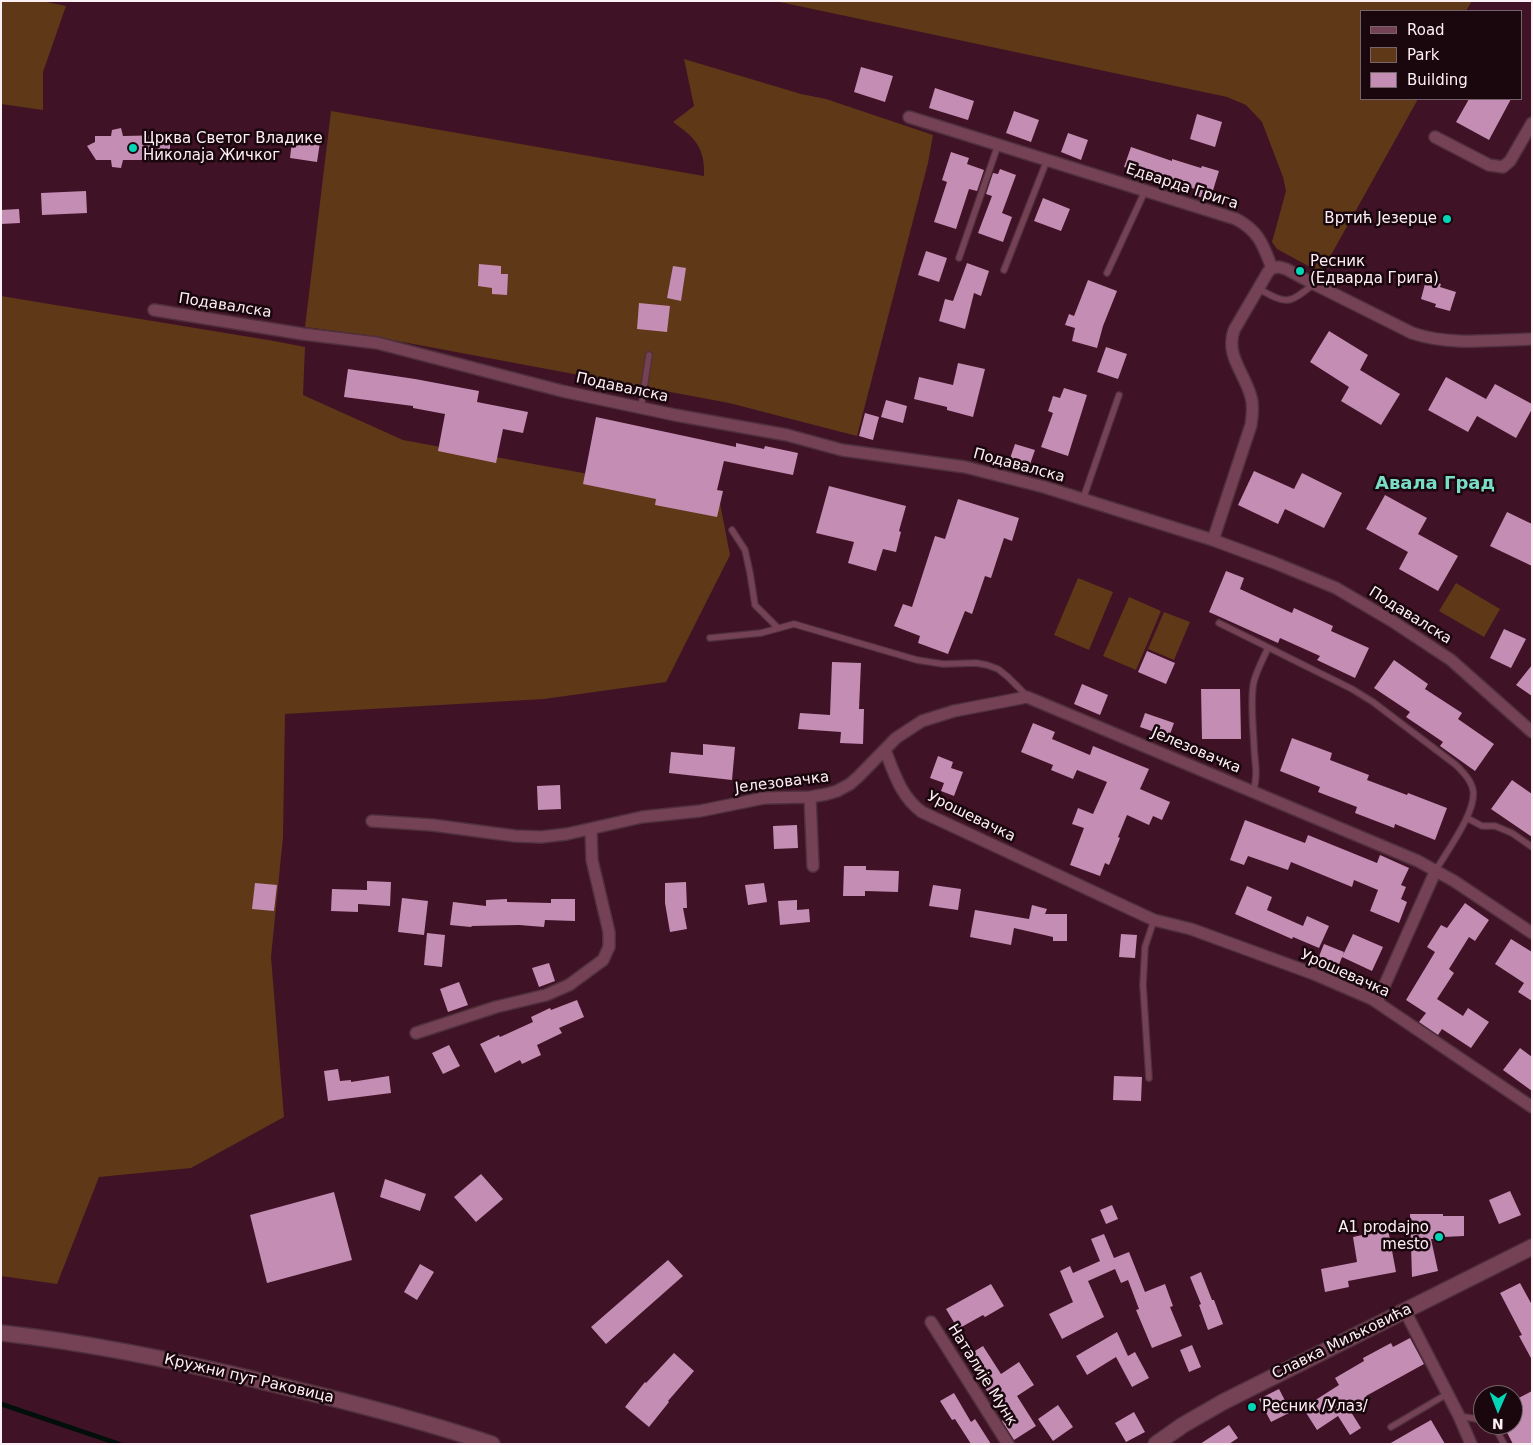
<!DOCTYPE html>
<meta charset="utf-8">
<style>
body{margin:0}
#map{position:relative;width:1533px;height:1445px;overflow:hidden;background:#3f1225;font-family:"DejaVu Sans",sans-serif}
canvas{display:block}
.frame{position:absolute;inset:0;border:2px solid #fdf0f4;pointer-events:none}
.legend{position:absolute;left:1360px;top:10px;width:162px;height:90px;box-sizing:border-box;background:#1a070e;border:1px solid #75646a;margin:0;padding:6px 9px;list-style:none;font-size:15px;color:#fdf0f4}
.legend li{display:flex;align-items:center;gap:10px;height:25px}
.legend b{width:25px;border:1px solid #75646a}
.north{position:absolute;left:1473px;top:1385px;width:50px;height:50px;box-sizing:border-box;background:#1a070e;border:1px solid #75646a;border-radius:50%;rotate:181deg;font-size:14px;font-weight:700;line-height:20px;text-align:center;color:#fdf0f4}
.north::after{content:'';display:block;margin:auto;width:18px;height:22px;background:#03d5b6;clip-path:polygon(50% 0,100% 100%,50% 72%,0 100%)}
</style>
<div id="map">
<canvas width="1533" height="1445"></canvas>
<div class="frame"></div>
<ul class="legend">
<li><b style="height:6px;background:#744254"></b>Road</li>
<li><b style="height:14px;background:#5f3817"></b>Park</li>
<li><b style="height:14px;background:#c48db4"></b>Building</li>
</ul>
<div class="north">N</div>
</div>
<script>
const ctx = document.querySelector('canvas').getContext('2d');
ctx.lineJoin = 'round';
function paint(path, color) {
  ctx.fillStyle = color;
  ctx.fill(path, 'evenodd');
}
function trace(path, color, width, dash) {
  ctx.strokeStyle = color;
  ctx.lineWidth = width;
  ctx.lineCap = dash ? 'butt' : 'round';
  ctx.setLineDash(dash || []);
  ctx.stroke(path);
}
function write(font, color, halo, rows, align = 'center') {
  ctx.font = font + ' "DejaVu Sans",sans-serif';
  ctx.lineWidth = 5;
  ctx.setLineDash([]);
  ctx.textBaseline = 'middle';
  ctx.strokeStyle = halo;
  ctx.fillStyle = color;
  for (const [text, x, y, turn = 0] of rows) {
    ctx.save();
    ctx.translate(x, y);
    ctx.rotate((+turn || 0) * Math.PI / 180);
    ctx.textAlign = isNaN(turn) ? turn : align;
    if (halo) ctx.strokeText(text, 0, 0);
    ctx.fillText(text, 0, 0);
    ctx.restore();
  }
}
paint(new Path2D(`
 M1,1H42L66,6L43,72V110L1,104Z
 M775,1H1472L1466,11H1362V99H1418L1321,273L1277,249L1272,242L1286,191L1283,177L1262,122L1246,105L1227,97Z
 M684,59L801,94L826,99L933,135L928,163L857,436L729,403L365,335L305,327L331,111L704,176C705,147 695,138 673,122L694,106Z
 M1,296L274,341L305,347L303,395L403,440L719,498L730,555L666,682L544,699L285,714L283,837L271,957L284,1117L191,1168L99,1177L57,1284L1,1276Z
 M1078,578L1113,592L1089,650L1054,635Z
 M1456,583L1500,609L1484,637L1439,611Z
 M1129,597L1161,611L1136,670L1103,656Z
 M1164,612L1190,622L1174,660L1148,649Z`), '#5f3817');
trace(new Path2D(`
 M1,1404L119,1444`), '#000f0a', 4.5);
paint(new Path2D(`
 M861,67L893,76L885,102L854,92Z
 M935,88L974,101L968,120L929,108Z
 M1469,99H1511L1489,140L1456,122Z
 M1014,111L1039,120L1031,142L1006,133Z
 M1197,114L1222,122L1215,147L1190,139Z
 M121,128L123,136L170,135V160H123L121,168L112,167L111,160H96L87,146L95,142V136H111L112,130Z
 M293,132L321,136L317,162L290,158Z
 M1068,133L1088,140L1081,160L1061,152Z
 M1131,147L1172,161V159L1201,168L1202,166L1219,171L1210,200L1193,195L1195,189L1124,167Z
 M951,152L969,158L967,164L984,170L977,191L969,189L956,229L934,222L947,182L942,180Z
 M1000,169L1016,175L1002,213L1012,217L1003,242L978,233L992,196L986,194L993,173L998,174Z
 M86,191L87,213L42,215L41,193Z
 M1043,198L1070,209L1061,231L1034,221Z
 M19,209L20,223L1,224V210Z
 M926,251L947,258L939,282L918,275Z
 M967,263L989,271L981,296L974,293L965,329L939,321L945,299L953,301Z
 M479,264L501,266V274H508L507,295L492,294V288L478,286Z
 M673,266L686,268L681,301L667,298Z
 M1088,280L1117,291L1103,326L1097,348L1072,341L1075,328L1065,325L1069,314L1074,316Z
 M1426,280L1441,284L1440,287L1456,292L1450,311L1435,307L1436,304L1421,299Z
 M639,303L670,306L667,332L637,329Z
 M1329,331L1368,355L1360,370L1400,394L1381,425L1341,401L1349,387L1310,362Z
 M1106,347L1127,354L1118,379L1097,372Z
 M958,363L985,369L973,417L947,410V407L914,399L919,377L953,385Z
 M348,369L415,379L479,391L477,402L528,412L523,433L503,429L496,463L438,451L445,414L413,408V406L344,397Z
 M1446,377L1486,399L1495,384L1532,404V409L1516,438L1477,416L1468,432L1428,410Z
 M1064,388L1087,395L1068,456L1041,447L1053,413L1048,411L1053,396L1060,398Z
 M886,400L907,406L903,423L881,417Z
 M865,413L879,417L873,440L859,436Z
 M596,417L736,447V443L764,449L765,446L798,453L793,475L724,461L717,490L723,491L717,517L655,505L656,499L583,484Z
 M1015,444L1035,450L1028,470L1008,464Z
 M1254,471L1294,489L1302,473L1342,493L1324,528L1285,509L1278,524L1238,505Z
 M829,486L906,506L899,531L901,532L896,552L883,549L876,571L848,563L854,542L816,533Z
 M1385,495L1427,518L1418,534L1458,556L1438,591L1399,569L1408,552L1366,529Z
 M958,499L1019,518L1012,541L1004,538L991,578L985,576L972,614L965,611L948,654L918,643L920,636L894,626L903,604L912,607L935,536L945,539Z
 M1507,512L1532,524V566L1490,546Z
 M1226,571L1244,578L1240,589L1292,613L1294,608L1333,626L1331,631L1369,648L1355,678L1317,660L1320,656L1280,638L1278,643L1209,612Z
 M1504,629L1526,639L1511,668L1490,658Z
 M1147,651L1175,663L1166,684L1138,672Z
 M1394,660L1428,684L1425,689L1462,713L1458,719L1494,744L1475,771L1440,746L1443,742L1406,717L1410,712L1374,688Z
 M832,662L861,663L859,709H864L863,744L840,743L841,732L798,729L800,713L830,715Z
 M1532,665V696L1516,685Z
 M1082,684L1108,695L1100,715L1074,704Z
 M1201,689H1240L1241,739H1202Z
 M1145,713L1174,723L1169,737L1140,727Z
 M1033,723L1055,732L1052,739L1090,755L1093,746L1149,769L1140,789L1170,802L1162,820L1153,816L1149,825L1127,815L1118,837L1120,838L1109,865L1105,863L1100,876L1070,865L1084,828L1072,824L1078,808L1093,814L1107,782L1077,770L1073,779L1051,770L1053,765L1021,752Z
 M1292,738L1332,753L1330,760L1369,775L1367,780L1407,795L1408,793L1447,808L1435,840L1395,824L1394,828L1355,813L1357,807L1318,792L1320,787L1280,771Z
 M703,744L735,747L732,780L669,773L671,752L703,755Z
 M938,756L953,762L951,768L963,772L954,796L941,791L944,783L930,778Z
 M1512,780L1532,794V837L1491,809Z
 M560,785L561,809L538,810L537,786Z
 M1245,820L1305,843L1308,835L1377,863L1380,855L1409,868L1401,885L1406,887L1401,899L1407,902L1399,923L1370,911L1378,890L1354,880L1352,887L1291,862L1288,870L1248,856L1244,865L1230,860Z
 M797,825L798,848L774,849L773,826Z
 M844,866H866V870L899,871L898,892L865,891V896H843Z
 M367,881L391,882L390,906L358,904V912L331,911L332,889L367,890Z
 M686,882L687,908H683L687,929L670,932L665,903V883Z
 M255,883L277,885L274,911L252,909Z
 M764,883L767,902L748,905L745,885Z
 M933,885L961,889L958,910L929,906Z
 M1247,886L1272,897L1267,910L1303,926L1307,916L1329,926L1319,948L1293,937L1292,939L1235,914Z
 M402,898L428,901L424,935L398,932Z
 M507,899V902L551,903V899H575V921L545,920L544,927L519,925L472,926L471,927L450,925L453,902L486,906V900Z
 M797,900V910L809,909L810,922L780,925L778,901Z
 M1465,903L1489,920L1475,941L1469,937L1449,969L1454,973L1437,999L1463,1016L1468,1008L1489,1022L1471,1048L1442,1029L1438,1035L1419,1022L1426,1013L1406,1000L1435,952L1427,947L1441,925L1447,928Z
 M1032,905L1047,909L1045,914H1067V941H1053V937L1014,928L1011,945L970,937L975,910L1029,919Z
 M427,933L445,935L442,967L424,965Z
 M1121,934L1137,935L1135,958L1119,957Z
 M1353,934L1383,947L1372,971L1342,957Z
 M1511,939L1532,952V1001L1518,992L1524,983L1495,964Z
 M1324,944L1344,952L1335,975L1315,966Z
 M549,963L555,981L539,987L532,968Z
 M459,982L468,1005L448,1012L440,989Z
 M577,1000L584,1017L559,1028L562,1033L537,1045L541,1055L522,1064L520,1060L495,1073L480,1044L499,1035L500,1037L533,1022L531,1017L550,1008L551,1010Z
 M449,1045L460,1066L443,1074L432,1053Z
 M1520,1048L1532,1057V1091L1503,1070Z
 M338,1069L340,1081L351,1080V1082L389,1076L391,1093L328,1101L324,1071Z
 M1114,1076L1142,1077L1141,1101L1113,1100Z
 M481,1174L503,1199L476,1222L454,1197Z
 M385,1179L426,1194L420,1211L380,1197Z
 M1510,1191L1521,1215L1499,1224L1489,1200Z
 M334,1192L352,1260L267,1283L250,1215Z
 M1112,1205L1118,1219L1106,1224L1100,1210Z
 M1410,1214H1443V1216H1464V1236L1443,1237V1239H1431L1438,1271L1412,1277Z
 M1387,1224L1396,1272L1348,1281L1349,1287L1325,1292L1321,1269L1357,1262L1353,1237L1367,1234L1366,1227Z
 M1104,1234L1114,1258L1129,1252L1145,1292L1165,1284L1173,1306L1170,1307L1182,1336L1152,1348L1136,1310L1139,1309L1128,1280L1121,1283L1115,1269L1088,1281L1104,1317L1062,1339L1049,1314L1073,1302L1060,1271L1070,1266L1073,1273L1100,1261L1091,1239Z
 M668,1260L683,1276L606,1344L591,1327Z
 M420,1264L434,1272L417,1300L404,1292Z
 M1201,1272L1212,1300H1214L1223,1324L1208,1330L1199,1305L1201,1304L1190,1277Z
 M1520,1283L1532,1305V1360L1519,1336L1522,1335L1500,1293Z
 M991,1284L1004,1306L985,1317L983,1315L958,1329L946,1309Z
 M1117,1332L1128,1356L1135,1352L1149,1378L1132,1387L1116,1357L1087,1375L1076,1356Z
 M1410,1338L1424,1364L1366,1396L1369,1401L1351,1412L1361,1428L1350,1435L1338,1416L1317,1430L1303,1408L1339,1385L1335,1378L1364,1361L1363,1358L1391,1343L1393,1347Z
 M1192,1345L1201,1367L1189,1372L1180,1350Z
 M983,1346L1001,1374L1019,1362L1034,1385L1017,1396L1036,1426L1014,1440L1002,1421L1005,1419L965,1357Z
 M674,1353L694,1371L668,1401L669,1402L649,1427L625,1407L645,1382L646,1383Z
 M1279,1389L1291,1412L1271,1422L1259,1399Z
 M1532,1391V1444H1513L1503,1425H1513V1401Z
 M954,1393L971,1422L975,1419L991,1444H971L955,1419L952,1420L940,1401Z
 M1058,1405L1073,1427L1053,1441L1038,1419Z
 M1134,1412L1145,1432L1126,1442L1115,1423Z
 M1431,1420L1445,1444H1389L1415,1429Z
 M1229,1425L1238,1438L1229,1444H1200Z`), '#c48db4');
const lane = new Path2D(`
 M959,258L998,145
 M1004,270L1047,160
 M1107,273L1145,191
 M1259,289C1288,305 1288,304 1314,284
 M641,407L649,355
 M1083,499L1119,395
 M732,530L745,550L750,573L755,605L778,628
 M1219,623L1352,689L1373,702L1456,765C1463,772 1471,780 1473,790C1477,811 1447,851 1436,870
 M710,638L761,633L794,624L917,660L943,664L976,663L987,665L998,669L1008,677L1027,696
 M1253,791C1259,775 1254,760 1254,744C1253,727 1250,697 1254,681C1257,670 1263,659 1268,648
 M1467,818L1482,826H1495L1512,833L1532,847
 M1149,1078L1143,985L1145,947L1154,920
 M1459,1416L1483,1420
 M1494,1425L1504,1444
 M1391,1427L1447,1394`);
const street = new Path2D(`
 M909,117L1236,219C1259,231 1263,245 1272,268
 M1435,137L1489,165L1503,167L1510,161L1532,123
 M1272,268L1279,267L1286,269L1314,284L1412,333C1450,346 1492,340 1532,339
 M154,310L303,334L377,343L562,391L675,415L787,435L842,450L965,467L1044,487L1213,540L1275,563L1336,588L1392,621L1451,660L1532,732
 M1213,540L1251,425C1252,416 1254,406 1251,397C1245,373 1225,356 1234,330L1268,272L1272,268
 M885,750C894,773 901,797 922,812L1154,920L1191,929L1314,974L1372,999L1532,1107
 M810,797L813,866
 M372,821L432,825L515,836L541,837L567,834L642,817L700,811L764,798L810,797L827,794L837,791L850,784L859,776L896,738L922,721L954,711L1027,697L1418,861L1454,881L1532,933
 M1377,1002L1436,870
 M416,1033L496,1007L546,995L569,985L603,960L609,947V932L592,860L591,830
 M1405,1311L1459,1416L1471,1444
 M931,1322L1008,1444`);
const secondary = new Path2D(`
 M1,1333C93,1343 183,1362 273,1384C346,1401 420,1420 492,1444
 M1156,1444L1183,1425L1223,1402L1532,1247`);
trace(lane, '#4f303c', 8);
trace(street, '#4f303c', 14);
trace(secondary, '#4f303c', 18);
trace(lane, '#744254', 5.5);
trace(street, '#744254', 11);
trace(secondary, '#744254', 15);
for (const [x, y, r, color] of [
 [133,148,5,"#03d5b6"],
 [1447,219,5,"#03d5b6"],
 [1300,271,5,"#03d5b6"],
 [1439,1237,5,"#03d5b6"],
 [1252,1407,5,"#03d5b6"]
]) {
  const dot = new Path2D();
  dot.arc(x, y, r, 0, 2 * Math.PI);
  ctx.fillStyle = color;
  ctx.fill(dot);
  trace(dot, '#1a070e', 2);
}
write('15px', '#fdf0f4', '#1a070e', [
 ["Црква Светог Владике",143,139],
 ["Николаја Жичког",143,156],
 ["Вртић Језерце",1437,219,"right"],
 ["Ресник",1310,262],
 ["(Едварда Грига)",1310,279],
 ["A1 prodajno",1429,1228,"right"],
 ["mesto",1429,1245,"right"],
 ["Ресник /Улаз/",1262,1407]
], 'left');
write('15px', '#fdf0f4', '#1a070e', [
 ["Едварда Грига",1182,187,18],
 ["Подавалска",225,306,9],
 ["Подавалска",622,388,12],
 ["Подавалска",1019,466,15],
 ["Подавалска",1410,616,32],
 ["Јелезовачка",1196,751,23],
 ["Јелезовачка",782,783,-7],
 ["Урошевачка",971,817,26],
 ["Урошевачка",1345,974,24],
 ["Славка Миљковића",1342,1342,-26],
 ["Наталије Мунк",982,1375,58],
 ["Кружни пут Раковица",249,1379,13]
]);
write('bold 18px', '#7addc7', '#1a070e', [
 ["Авала Град",1435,484]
]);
</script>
